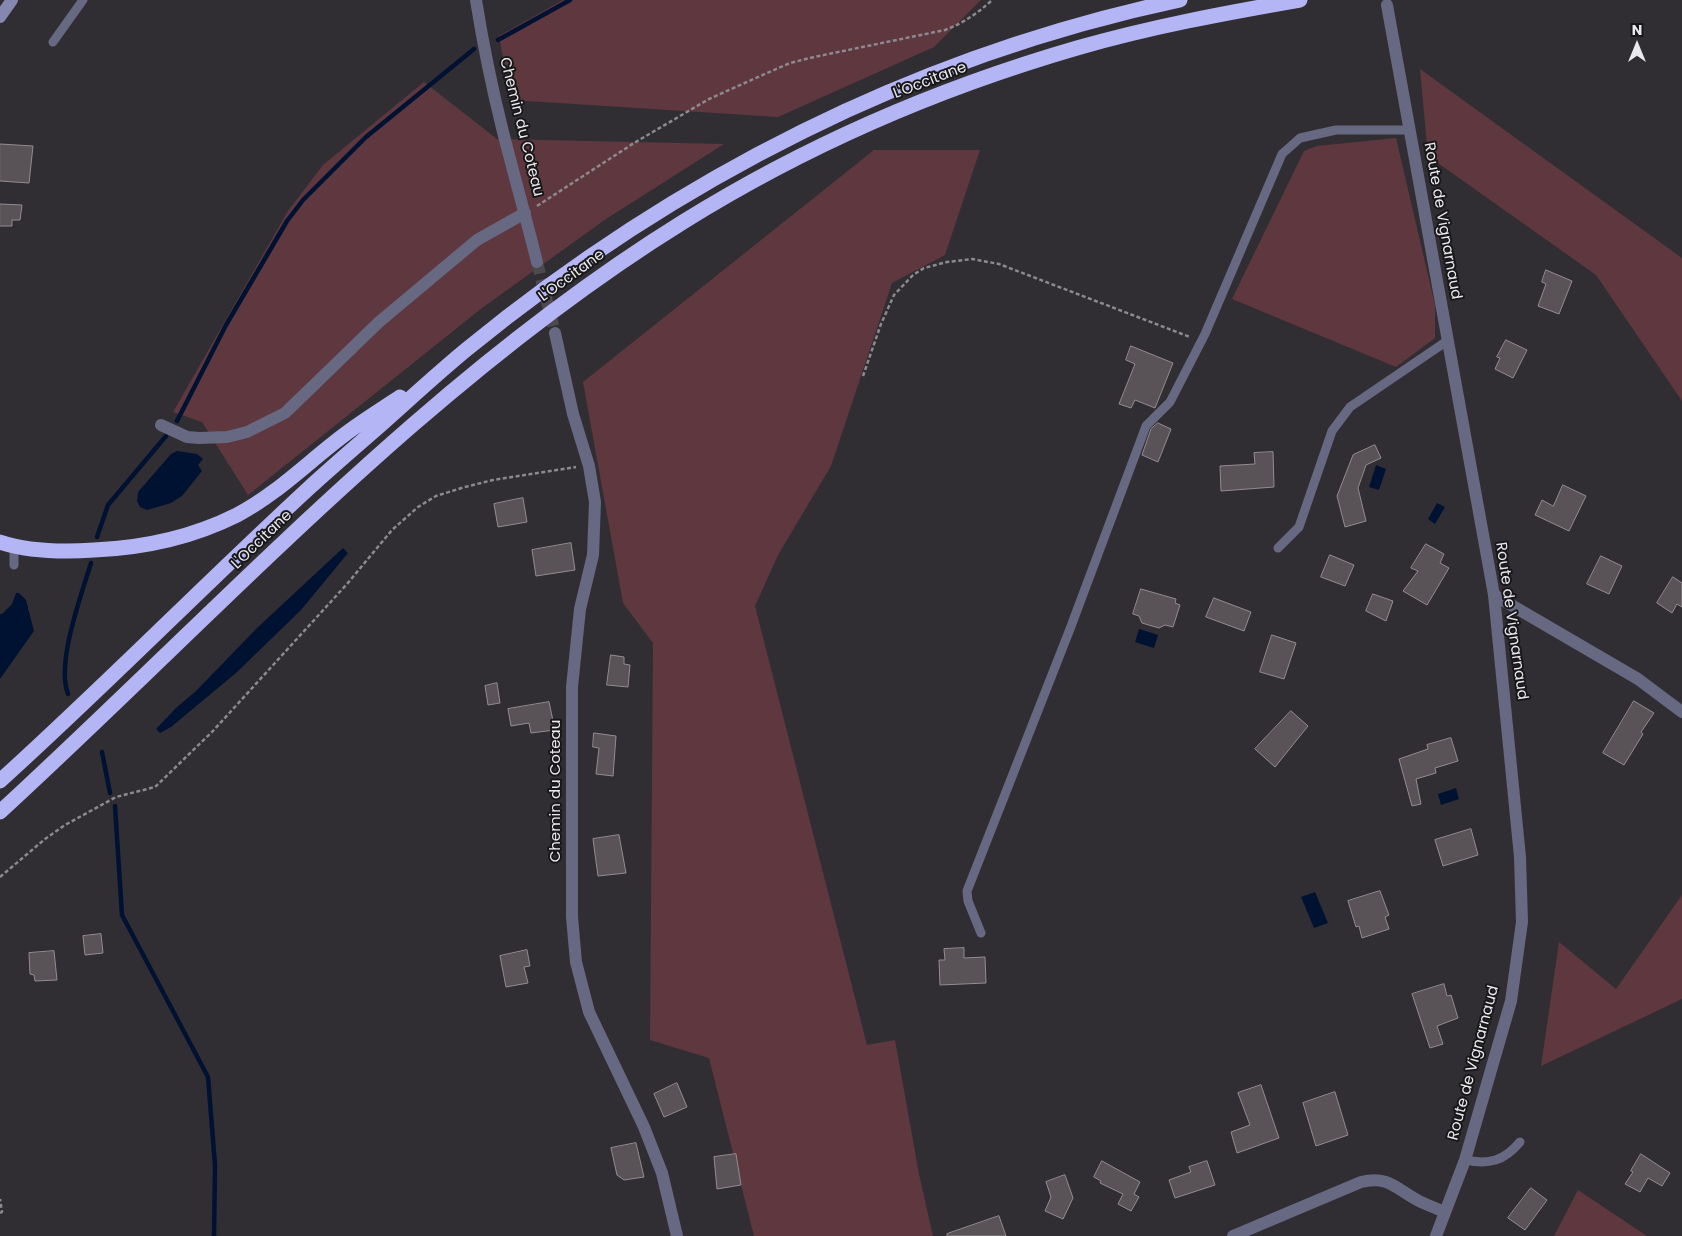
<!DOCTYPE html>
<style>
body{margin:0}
#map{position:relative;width:1682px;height:1236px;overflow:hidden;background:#312e33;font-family:Poppins,sans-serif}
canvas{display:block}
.north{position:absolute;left:1612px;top:20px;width:50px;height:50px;-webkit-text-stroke:4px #181719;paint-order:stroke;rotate:0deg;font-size:14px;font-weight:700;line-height:20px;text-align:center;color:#eae9ec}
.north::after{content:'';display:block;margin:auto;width:18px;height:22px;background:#eae9ec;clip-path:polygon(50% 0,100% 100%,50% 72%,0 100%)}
</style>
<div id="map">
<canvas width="1682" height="1236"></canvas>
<div class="north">N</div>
</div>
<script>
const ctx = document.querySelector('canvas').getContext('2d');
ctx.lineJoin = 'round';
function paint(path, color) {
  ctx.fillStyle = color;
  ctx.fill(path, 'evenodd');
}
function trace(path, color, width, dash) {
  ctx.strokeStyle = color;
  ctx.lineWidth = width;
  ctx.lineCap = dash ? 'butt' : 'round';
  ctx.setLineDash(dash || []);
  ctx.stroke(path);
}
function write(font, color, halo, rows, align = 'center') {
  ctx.font = font + ' Poppins,sans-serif';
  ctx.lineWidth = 4;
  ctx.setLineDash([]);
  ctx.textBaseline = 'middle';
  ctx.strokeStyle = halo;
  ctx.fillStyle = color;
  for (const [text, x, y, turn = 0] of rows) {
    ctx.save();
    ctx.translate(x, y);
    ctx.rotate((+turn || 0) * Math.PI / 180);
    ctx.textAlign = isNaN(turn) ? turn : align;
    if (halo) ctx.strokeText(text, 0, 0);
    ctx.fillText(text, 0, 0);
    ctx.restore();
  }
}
paint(new Path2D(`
 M563,0H981L934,47L778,117L511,100L499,36Z
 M1420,69L1682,258V401L1596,275L1428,156Z
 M424,82L497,139L724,144L606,219L482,308L248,495L202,422L173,412L288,211L323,165Z
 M1396,138L1435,305V338L1396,367L1232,299L1304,151L1317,146Z
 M874,150H980L945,255L892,283L831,466L778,555L755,606L867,1045L895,1040L919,1174L933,1236H754L709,1058L650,1040L653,643L623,603L583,382Z
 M1682,895V999L1541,1066L1559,942L1616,989Z
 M1578,1190L1647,1236H1554Z`), '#5f373f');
paint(new Path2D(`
 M177,451L197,454L203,459L198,465L202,471L182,496L171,503L147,510L140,507L137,501L138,492L171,454Z
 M1376,465L1386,469L1379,490L1369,487Z
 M1437,503L1445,507L1435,524L1428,519Z
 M343,548L348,553L301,610L236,673L171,727L160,733L156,729L176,708L196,691L257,628Z
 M16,593H19L26,600L34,631L0,679V614H2L12,604Z
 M1139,629L1158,635L1154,648L1135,642Z
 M1456,788L1459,799L1441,805L1438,794Z
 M1315,892L1328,923L1314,928L1301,897Z`), '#001232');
trace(new Path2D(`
 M498,40L570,0
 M177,421L226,325L287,221L303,200L366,137L474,49
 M97,537L108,505L166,436
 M68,694C56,663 81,596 91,563
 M102,752L110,793
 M115,806L122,915L208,1077L215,1165L214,1236`), '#001232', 4.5);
const building = new Path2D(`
 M0,144L33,146L29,183L0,181Z
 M0,204L22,205L20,220H12V226H0Z
 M1546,270L1572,281L1559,314L1538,306L1546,284L1542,282Z
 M1506,340L1527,350L1513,378L1495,369L1500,358L1497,357Z
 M1131,346L1173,363L1155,408L1135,400L1131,408L1119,404L1135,364L1126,360Z
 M1158,423L1171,429L1158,462L1142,455L1151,429Z
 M1375,445L1381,458L1366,465L1358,488L1366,521L1345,527L1337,496L1353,455Z
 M1273,452L1274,487L1221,491L1220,466L1255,464L1254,453Z
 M1563,485L1586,496L1569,531L1535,515L1542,500L1553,506Z
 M523,498L527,522L498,527L494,504Z
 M571,543L575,570L536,576L532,550Z
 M1426,544L1444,554L1440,563L1449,568L1427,605L1403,591L1418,571L1411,568Z
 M1330,555L1354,565L1345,586L1321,577Z
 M1601,556L1622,566L1609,594L1587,584Z
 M1673,577L1682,583V607L1677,604L1672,613L1657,603Z
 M1141,589L1176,599L1175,603L1180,605L1173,627L1165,625L1159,628L1142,623L1139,616L1133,614Z
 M1373,594L1393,601L1386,621L1366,611Z
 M1214,598L1251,612L1244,631L1206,617Z
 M1272,635L1296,643L1284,679L1260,672Z
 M611,655L624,657V664L630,665L628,687L607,685Z
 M497,683L500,703L488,705L485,686Z
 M1634,701L1654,713L1641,732L1643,734L1624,765L1603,753Z
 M549,702L555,730L531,733L529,723L511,726L508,709Z
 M1291,711L1308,726L1275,767L1255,749Z
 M594,733L616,736L613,776L596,774L599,748L593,747Z
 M1451,738L1458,761L1435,768L1436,773L1416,779L1421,804L1412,806L1399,759L1428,749L1427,745Z
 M1471,829L1478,855L1443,866L1435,840Z
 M619,835L626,873L598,876L593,839Z
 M1380,891L1389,915L1385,917L1389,929L1362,938L1359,926L1356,927L1348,901Z
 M101,934L103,953L85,955L83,936Z
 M964,948V958L985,957L986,983L940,985L939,960H945L944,949Z
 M527,950L530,966L524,967L528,983L506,987L500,956Z
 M54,951L57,980L35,981L34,975L30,974L29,953Z
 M1444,984L1447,996L1451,995L1458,1018L1437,1026L1443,1044L1430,1048L1412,994Z
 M677,1083L687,1107L664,1117L654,1094Z
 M1261,1085L1279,1138L1237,1153L1231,1132L1250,1125L1238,1093Z
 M1335,1092L1348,1135L1316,1146L1303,1103Z
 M636,1143L644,1177L624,1180L617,1175L611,1148Z
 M736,1154L741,1185L717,1189L714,1157Z
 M1641,1154L1670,1173L1662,1186L1648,1178L1640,1192L1625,1184L1633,1172L1631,1171Z
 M1102,1161L1140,1182L1134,1194L1139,1197L1131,1211L1118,1204L1123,1194L1100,1183L1101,1181L1094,1177Z
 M1207,1161L1215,1185L1175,1198L1169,1180L1191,1172L1189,1167Z
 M1065,1175L1073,1198L1063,1219L1045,1211L1051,1197L1046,1182Z
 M1531,1188L1547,1200L1525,1230L1508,1218Z
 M999,1216L1006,1236H947V1234Z`);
paint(building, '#595357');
trace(building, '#938c90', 1);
trace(new Path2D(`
 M537,262L555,333`), '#4d4a4f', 12, [12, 6]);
trace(new Path2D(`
 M537,206L634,143L709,99L767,73L790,63L814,57L945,30C963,23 977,14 992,0
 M863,376L881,324L894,295L913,275L924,268L947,262L972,259L999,264L1190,337
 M0,877L45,839L65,825L116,797L155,787L212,732L347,584L392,530L418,507L436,496L465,487L493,480L576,467
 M0,1213L2,1212L0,1199`), '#8c8a8e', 2.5, [4, 2.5]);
trace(new Path2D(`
 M53,42L83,0
 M14,546V565
 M1278,548L1299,527L1332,431L1350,407L1447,341
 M981,933L968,901L967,891L1070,629L1146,426L1170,402L1205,334L1282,154L1300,138L1336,130H1410
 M1465,1160C1489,1165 1504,1161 1520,1142`), '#676882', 9);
trace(new Path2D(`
 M476,0C483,44 492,88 503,132C514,175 526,218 537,262
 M555,333L573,414L589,466L595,502L593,555L580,609L572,687V917L576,962L589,1012L644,1127L662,1173L677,1236
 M161,425L187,437L199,438L227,437L247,432L285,413L379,322L477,240L525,213
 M1494,595L1638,679L1682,712
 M1233,1236L1361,1182C1389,1175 1397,1190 1419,1201C1427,1205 1436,1208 1444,1212`), '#676882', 12);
trace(new Path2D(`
 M1387,5L1494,595L1520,857L1522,922L1511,1001L1465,1160L1436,1236`), '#676882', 12);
trace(new Path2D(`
 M0,17L12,0`), '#8687b0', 12);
trace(new Path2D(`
 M0,542C30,552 63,552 94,550C143,548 193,537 237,515C277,494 308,462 344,435C362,421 382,409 400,397
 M0,781C105,686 205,584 309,488C334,465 360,443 385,421C412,397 439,372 467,349C675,179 915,56 1180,0
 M0,812C220,610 428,380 683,222C805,146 939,88 1077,48C1150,27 1225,13 1300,0`), '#b4b5f5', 15);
write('15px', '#eae9ec', '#181719', [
 ["L'Occitane",930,81,-21],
 ["Chemin du Coteau",521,127,76],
 ["Route de Vignarnaud",1442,221,80],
 ["L'Occitane",572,276,-36],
 ["L'Occitane",262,540,-44],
 ["Route de Vignarnaud",1511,621,82],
 ["Chemin du Coteau",556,791,-90],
 ["Route de Vignarnaud",1474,1063,-75]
]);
</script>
